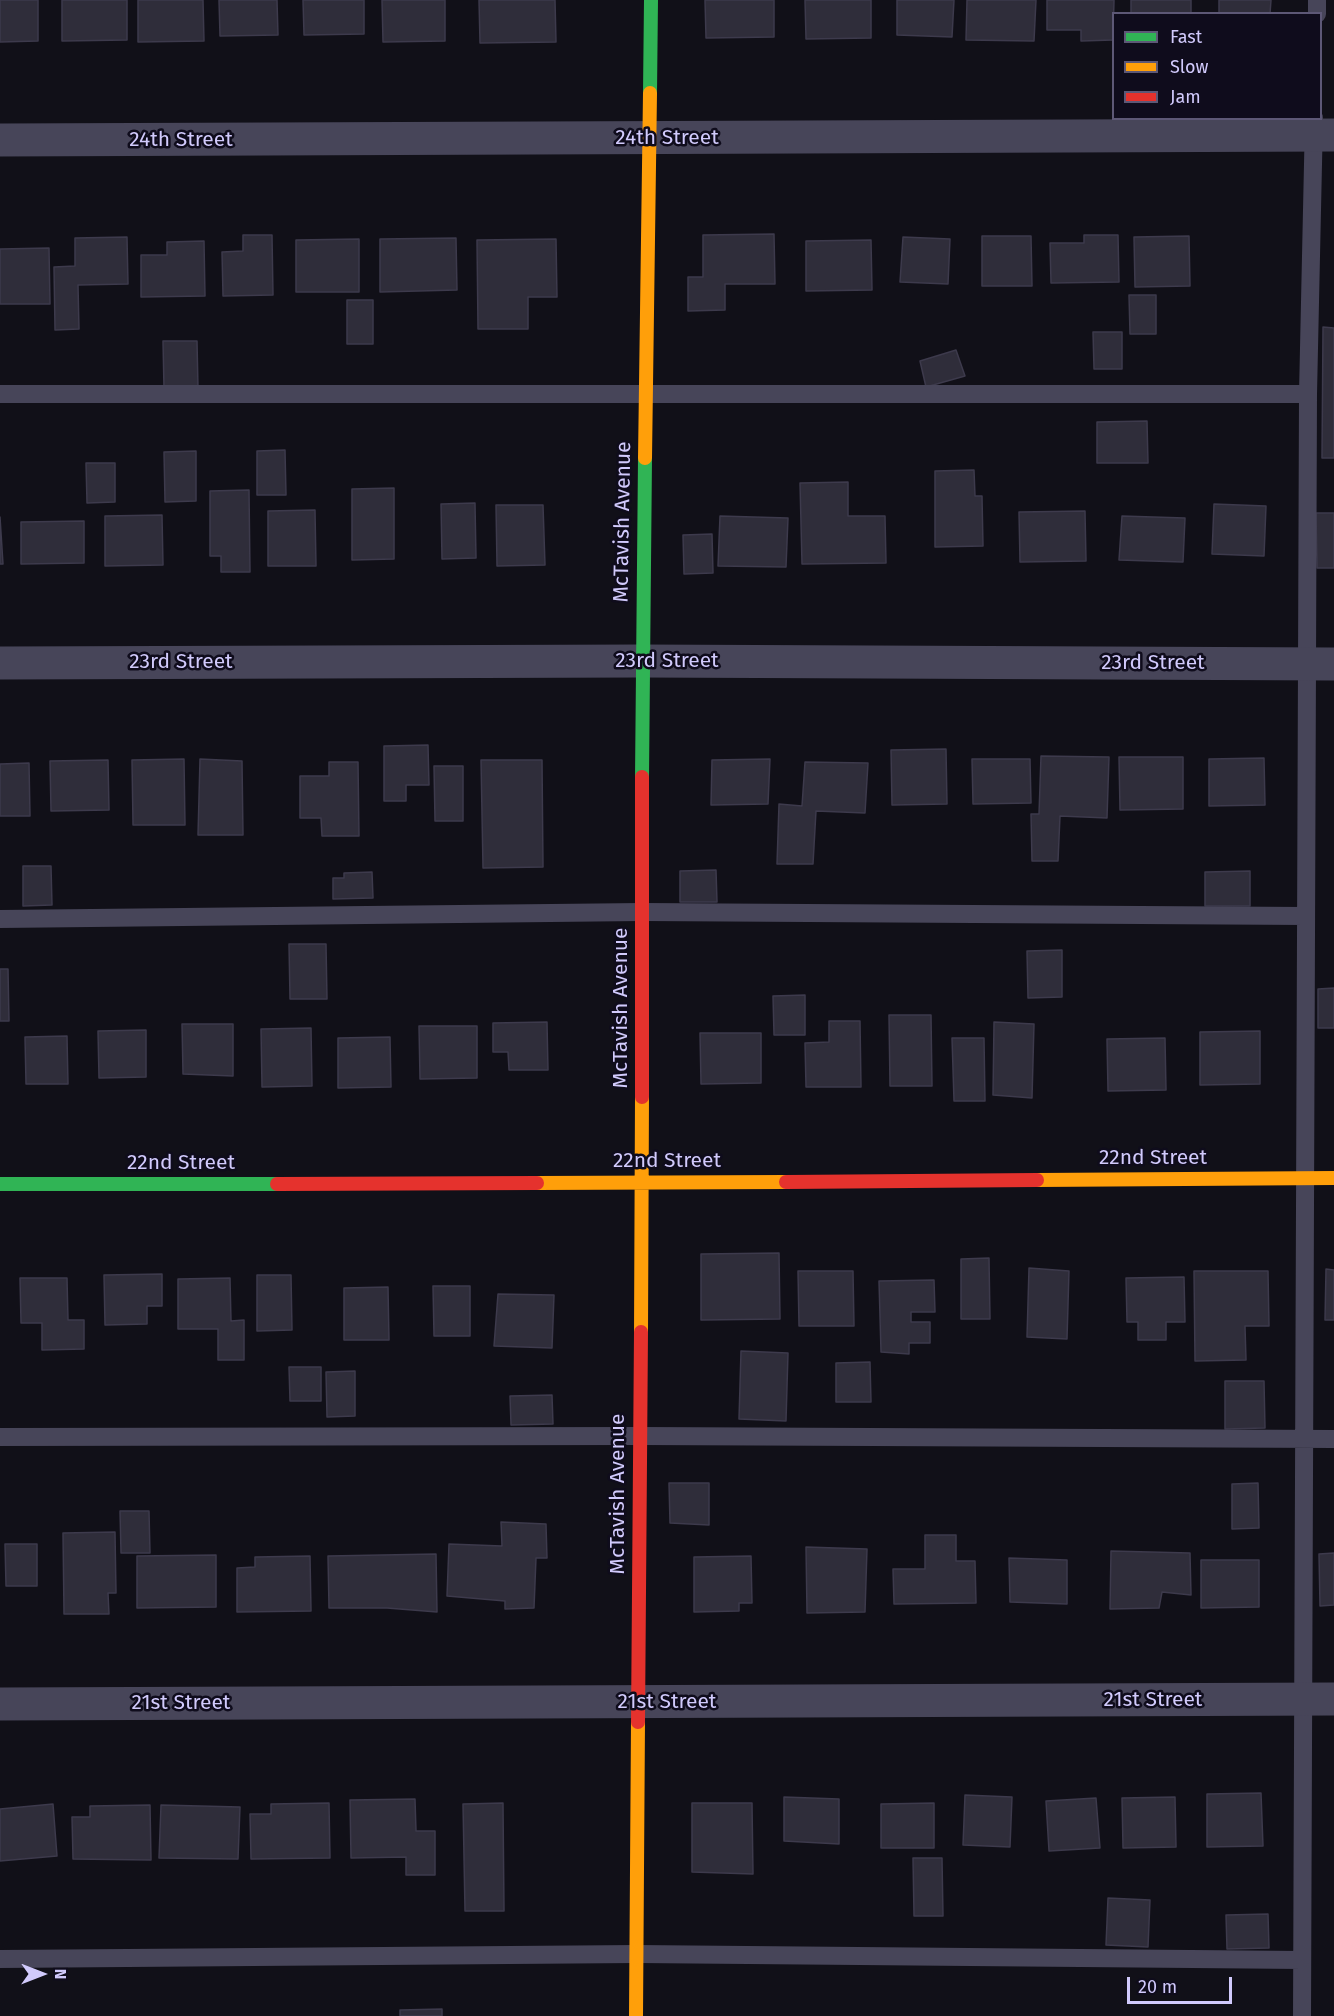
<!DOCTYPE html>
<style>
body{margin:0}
#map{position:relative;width:1334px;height:2016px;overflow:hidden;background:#111018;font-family:"Fira Sans",sans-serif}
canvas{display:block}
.legend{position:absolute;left:1112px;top:12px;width:210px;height:108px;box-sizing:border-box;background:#0f0c1c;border:2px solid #5d5876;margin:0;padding:8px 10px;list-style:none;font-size:18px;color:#d1cafc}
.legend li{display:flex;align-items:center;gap:12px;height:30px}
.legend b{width:30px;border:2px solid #5d5876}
.north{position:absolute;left:12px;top:1944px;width:60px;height:60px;-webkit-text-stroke:4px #0f0c1c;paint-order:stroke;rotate:90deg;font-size:16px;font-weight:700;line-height:24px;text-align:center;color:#d1cafc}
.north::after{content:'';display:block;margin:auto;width:21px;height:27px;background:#d1cafc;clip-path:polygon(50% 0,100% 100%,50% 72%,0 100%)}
.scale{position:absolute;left:1127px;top:1977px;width:105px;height:27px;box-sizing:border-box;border:3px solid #d1cafc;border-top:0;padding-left:8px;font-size:18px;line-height:21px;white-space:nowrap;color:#d1cafc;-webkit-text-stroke:4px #0f0c1c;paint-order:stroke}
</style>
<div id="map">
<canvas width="1334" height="2016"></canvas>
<ul class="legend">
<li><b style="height:8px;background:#30b455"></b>Fast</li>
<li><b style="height:8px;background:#ff9f0a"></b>Slow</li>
<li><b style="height:8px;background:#e5322d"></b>Jam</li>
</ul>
<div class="north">N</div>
<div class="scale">20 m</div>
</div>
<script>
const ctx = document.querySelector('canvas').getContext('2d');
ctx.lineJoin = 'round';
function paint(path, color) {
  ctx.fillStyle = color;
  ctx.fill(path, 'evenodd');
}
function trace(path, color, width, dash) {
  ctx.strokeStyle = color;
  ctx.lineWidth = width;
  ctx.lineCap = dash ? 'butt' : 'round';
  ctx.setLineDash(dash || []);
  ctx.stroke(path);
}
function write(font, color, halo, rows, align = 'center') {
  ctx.font = font + ' "Fira Sans",sans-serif';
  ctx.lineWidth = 5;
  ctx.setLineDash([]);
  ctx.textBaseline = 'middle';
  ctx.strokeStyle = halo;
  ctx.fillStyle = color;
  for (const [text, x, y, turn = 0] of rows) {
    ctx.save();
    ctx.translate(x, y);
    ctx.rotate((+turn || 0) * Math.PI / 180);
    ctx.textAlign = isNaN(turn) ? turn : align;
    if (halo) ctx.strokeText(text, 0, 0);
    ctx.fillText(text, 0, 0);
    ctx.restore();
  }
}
const building = new Path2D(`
 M0,0H38V41L0,42Z
 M62,0H127V40L62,41Z
 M138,0H203L204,41L138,42Z
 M219,0H277L278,35L220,36Z
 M303,0H364V34L304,35Z
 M382,0H445V41L383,42Z
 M479,0H555L556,42L480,43Z
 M705,0H774V37L706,38Z
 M805,0H871V38L806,39Z
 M897,0H954L952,37L897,35Z
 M967,0H1036L1034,41L966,40Z
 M1047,0H1114L1113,40L1081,41V30H1047Z
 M1131,0H1191V14H1131Z
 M1219,0H1271L1270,14H1219Z
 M774,234L775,284H725V310L688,311V277H703V235Z
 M243,235H272L273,295L223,296L222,252L243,251Z
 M1084,235H1118L1119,282L1051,283L1050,243H1084Z
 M982,236H1031L1032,286H982Z
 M1189,236L1190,286L1135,287L1134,237Z
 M127,237L128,284L78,285L79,329L55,330L54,267L75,266V238Z
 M903,237L950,239L948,284L900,282Z
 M456,238L457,290L380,292V239Z
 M359,239V292H296V240Z
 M556,239L557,297H528V329H478L477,240Z
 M871,240L872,290L806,291V241Z
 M204,241L205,296L141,297V255H167V242Z
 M49,248L50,304H0V249Z
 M1129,295H1156V334H1130Z
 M347,300H373V344H347Z
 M1323,327L1334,328V458H1322Z
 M1093,332H1122V369H1094Z
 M163,341H197L198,388L164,389Z
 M956,350L965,376L926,387L920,361Z
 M1147,421L1148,463H1097V422Z
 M285,450L286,495H257V451Z
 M196,451V501L165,502L164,452Z
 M86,463H115V502L87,503Z
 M974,470L975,496H982L983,546L935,547V471Z
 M848,482V516H885L886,563L802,564L800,483Z
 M394,488V559L352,560V489Z
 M249,490L250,572H221V556H210V491Z
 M475,503L476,558L442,559L441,504Z
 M1214,504L1266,506L1264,556L1212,554Z
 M496,505H543L545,565L497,566Z
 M315,510L316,566H268V511Z
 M1085,511L1086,561L1020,562L1019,512Z
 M1316,513H1334V568H1317Z
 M162,515L163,565L105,566V516Z
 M720,516L788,518L786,567L718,566Z
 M1122,516L1185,518L1183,562L1119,560Z
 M0,517L3,564H0Z
 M84,521V563L21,564V522Z
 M712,534L713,573L684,574L683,535Z
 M428,745L429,785H406V801H384V746Z
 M946,749L947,804L892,805L891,750Z
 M1041,756L1109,757L1107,818L1060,816L1058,861H1032L1031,814H1039Z
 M1119,757H1183V809L1120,810Z
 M1264,758L1265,805L1209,806V759Z
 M184,759L185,825H133L132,760Z
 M200,759L242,761L243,835H198Z
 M770,759L768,804L711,805L712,760Z
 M972,759H1030L1031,803L973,804Z
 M108,760L109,810L51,811L50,761Z
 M481,760H542L543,867L483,868Z
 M329,762H358L359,836H322L321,818H300V776H329Z
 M805,762L868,763L865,813L816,811L813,864H777L779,804L802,806Z
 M29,763L30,816H0V764Z
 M434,766H463V821H435Z
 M23,866H51L52,905L23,906Z
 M716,870L717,902H680V871Z
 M1250,871V906H1205V872Z
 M372,872L373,898L333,899V878H344V873Z
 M289,944H326L327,999H290Z
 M1062,950V997L1028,998L1027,951Z
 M0,969H8L9,1021H0Z
 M1334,988V1028H1318V989Z
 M805,995V1035H774L773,996Z
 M889,1015H931L932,1086H890Z
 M829,1021H860L861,1087H806L805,1043L829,1042Z
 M547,1022L548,1070H509L508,1052H493V1023Z
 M994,1022L1034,1024L1032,1098L993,1095Z
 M182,1024H233V1076L183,1074Z
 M419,1026H477V1078L420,1079Z
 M311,1028L312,1086L262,1087L261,1029Z
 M146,1030V1077L99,1078L98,1031Z
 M1260,1031V1084L1200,1085V1032Z
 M700,1033H761V1083L701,1084Z
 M67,1036L68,1084H26L25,1037Z
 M390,1037L391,1087L338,1088V1038Z
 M952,1038H984L985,1101H954Z
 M1165,1038L1166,1090L1108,1091L1107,1039Z
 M779,1253L780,1319L701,1320V1254Z
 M989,1258L990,1319H961V1259Z
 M1029,1268L1069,1271L1067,1339L1027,1337Z
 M1326,1269L1334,1270V1320H1325Z
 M798,1271H853L854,1326H799Z
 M1194,1271H1268L1269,1326H1245L1246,1360L1195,1361Z
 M162,1274V1306H147V1324L105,1325L104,1275Z
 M257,1275H291L292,1330L257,1331Z
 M1184,1277L1185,1322H1166V1340H1138V1322H1127L1126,1278Z
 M20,1278H67L68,1320H84V1349L42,1350V1323H21Z
 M230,1278L231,1321L244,1320V1360H218V1329H178V1279Z
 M934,1280L935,1312H911V1322H930V1343H909V1354L881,1352L879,1281Z
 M433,1286H470V1336H434Z
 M388,1287L389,1340H344V1288Z
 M498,1294L554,1295L552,1348L494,1346Z
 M741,1351L788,1353L786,1421L739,1419Z
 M870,1362L871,1402H836V1363Z
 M289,1367H321V1401H290Z
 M355,1371V1416L327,1417L326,1372Z
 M1225,1381H1264L1265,1428L1225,1429Z
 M552,1395L553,1424L511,1425L510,1396Z
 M669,1483H709V1525L670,1523Z
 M1258,1483L1259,1528L1232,1529V1484Z
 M120,1511H149L150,1553H121Z
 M501,1522L546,1524L547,1558H536L534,1608L505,1609V1601L447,1596L449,1544L502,1546Z
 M115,1532L116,1593H108L109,1614H64L63,1533Z
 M925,1535H956V1561H975L976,1603L894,1604L893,1569H925Z
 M5,1544H37V1586H6Z
 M806,1547L867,1549L865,1612L807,1613Z
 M1111,1551L1190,1553L1191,1595L1162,1592L1159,1608L1110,1609Z
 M1334,1553V1605L1320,1606L1319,1554Z
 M436,1554L437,1612L387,1608H329L328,1556Z
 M216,1555V1607L137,1608V1556Z
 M310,1556L311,1611L237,1612V1568L255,1567V1557Z
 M751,1556L752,1603H739V1611L694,1612V1557Z
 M1009,1558L1067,1560V1604L1010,1602Z
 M1201,1560H1259V1607L1201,1608Z
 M1261,1793L1263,1846L1207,1847V1794Z
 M965,1795L1012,1797L1010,1847L963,1845Z
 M784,1797L839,1799V1844L784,1841Z
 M1175,1797L1176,1847L1123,1848L1122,1798Z
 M1096,1798L1100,1848L1049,1851L1046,1801Z
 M415,1799L416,1831H435V1875H406V1857L351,1858L350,1800Z
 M329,1803L330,1858L251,1859L250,1814H271V1804Z
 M503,1803L504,1911H465L463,1804Z
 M692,1803H752L753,1874L692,1872Z
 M934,1803V1848H881V1804Z
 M53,1804L57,1856L0,1861V1809Z
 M150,1805L151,1860L73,1859L72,1817H90V1806Z
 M161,1805L240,1807L238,1859L159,1858Z
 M913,1858H942L943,1916H914Z
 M1108,1898L1150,1900L1148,1947L1106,1945Z
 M1268,1914L1269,1948L1227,1949L1226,1915Z
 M442,2009V2016H400V2010Z`);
paint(building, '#2f2d3a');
trace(building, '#3d3a4c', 1.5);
trace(new Path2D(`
 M1317,14V0
 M0,394H1308L1314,118
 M0,919L642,912L1306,916
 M0,1437L640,1436L1334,1439
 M0,1959L637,1954L1302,1960
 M1302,2016L1308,394`), '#474559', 18);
trace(new Path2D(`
 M0,140L1334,135
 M0,663L642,661L1334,664
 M0,1704L1334,1699`), '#474559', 33);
trace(new Path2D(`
 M650,93L651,0
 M642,777L645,458
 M0,1184H277`), '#30b455', 14);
trace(new Path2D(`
 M645,458L650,93
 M1037,1180L1334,1178
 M537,1183L786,1182
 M641,1332L642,1097
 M636,2016L638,1722`), '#ff9f0a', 14);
trace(new Path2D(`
 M642,777V1097
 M786,1182L1037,1180
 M277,1184L537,1183
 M638,1722L641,1332`), '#e5322d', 14);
write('21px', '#d1cafc', '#0f0c1c', [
 ["24th Street",667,138],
 ["24th Street",181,140],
 ["McTavish Avenue",623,522,-89],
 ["23rd Street",667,661],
 ["23rd Street",181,662],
 ["23rd Street",1153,663],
 ["McTavish Avenue",621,1008,-90],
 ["22nd Street",1153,1158],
 ["22nd Street",667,1161],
 ["22nd Street",181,1163],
 ["McTavish Avenue",618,1494,-90],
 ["21st Street",1153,1700],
 ["21st Street",667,1702],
 ["21st Street",181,1703]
]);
</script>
